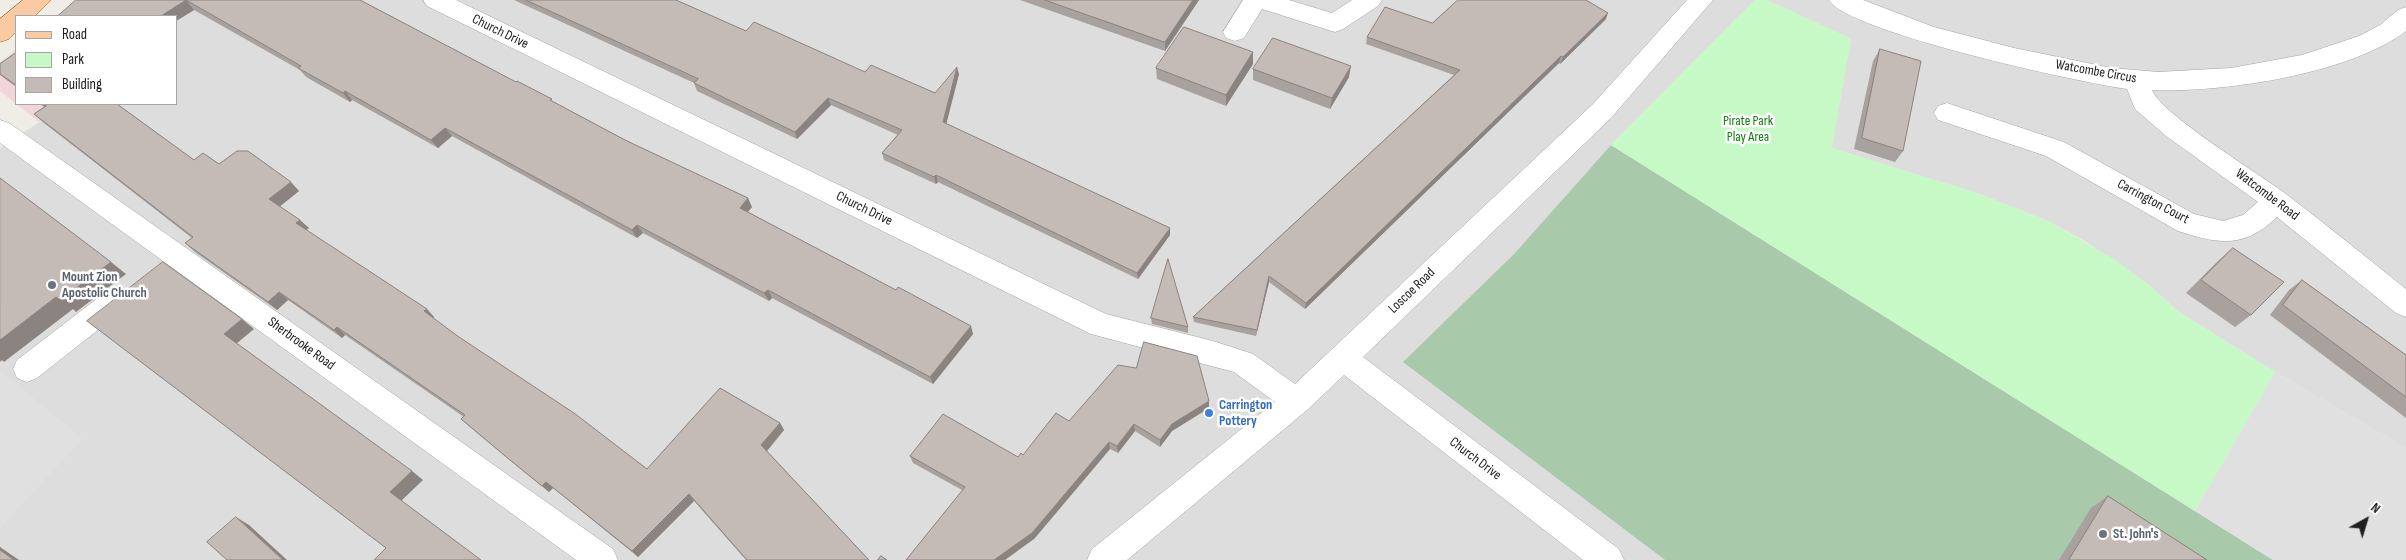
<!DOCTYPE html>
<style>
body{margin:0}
#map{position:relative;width:2406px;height:560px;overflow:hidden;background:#f0ece6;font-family:"Sofia Sans Condensed",sans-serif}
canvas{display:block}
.legend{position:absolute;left:15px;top:15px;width:162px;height:90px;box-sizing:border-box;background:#fff;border:1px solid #a6a6a6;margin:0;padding:6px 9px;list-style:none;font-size:15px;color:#202020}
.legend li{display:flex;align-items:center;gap:10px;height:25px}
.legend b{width:25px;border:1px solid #a6a6a6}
.north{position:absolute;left:2341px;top:495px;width:50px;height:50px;-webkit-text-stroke:4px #fff;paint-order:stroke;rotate:39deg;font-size:14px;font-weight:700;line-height:20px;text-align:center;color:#202020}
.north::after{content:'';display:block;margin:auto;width:18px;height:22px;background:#202020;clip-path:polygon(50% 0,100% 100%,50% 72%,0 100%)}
</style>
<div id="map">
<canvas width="2406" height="560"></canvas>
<ul class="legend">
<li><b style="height:6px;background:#facba2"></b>Road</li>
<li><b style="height:14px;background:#c6f9c5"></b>Park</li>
<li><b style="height:14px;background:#c5bbb6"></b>Building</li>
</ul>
<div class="north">N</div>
</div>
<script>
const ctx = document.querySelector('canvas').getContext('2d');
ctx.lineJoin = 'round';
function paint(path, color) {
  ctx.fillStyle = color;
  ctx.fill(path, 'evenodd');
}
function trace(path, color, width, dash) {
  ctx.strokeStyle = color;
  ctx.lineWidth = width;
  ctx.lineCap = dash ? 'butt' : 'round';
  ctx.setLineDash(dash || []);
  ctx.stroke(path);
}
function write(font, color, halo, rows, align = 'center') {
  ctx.font = font + ' "Sofia Sans Condensed",sans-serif';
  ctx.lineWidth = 5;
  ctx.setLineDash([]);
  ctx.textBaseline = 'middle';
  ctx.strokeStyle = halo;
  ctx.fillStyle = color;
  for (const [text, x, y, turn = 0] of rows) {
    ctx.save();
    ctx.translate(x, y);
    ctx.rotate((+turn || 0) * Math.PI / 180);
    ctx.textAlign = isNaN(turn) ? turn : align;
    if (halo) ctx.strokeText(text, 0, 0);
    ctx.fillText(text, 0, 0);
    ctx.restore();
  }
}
paint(new Path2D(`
 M186,0H1755L1611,145L1514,254L1404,362L1665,560H0V148L67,104H176V16Z
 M1767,0H2406V448L2275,372L2179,312L2149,285L2083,240L2048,221L1977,193L1831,148L1851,39Z`), '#dedddd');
paint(new Path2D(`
 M16,49V104H67L39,122L0,91V63Z`), '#f0d6d8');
paint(new Path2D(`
 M1611,145L2273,560H1665L1403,362L1514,254Z`), '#a8c9aa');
paint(new Path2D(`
 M1755,0H1767L1851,39L1832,148L1977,193L2048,221L2117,261L2149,285L2179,312L2275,372L2195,511L1611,145Z`), '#c6f9c5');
paint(new Path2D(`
 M0,370L83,439L0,528Z
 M2275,372L2406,448V560H2273L2195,511Z`), '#e0e0e0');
const minor = new Path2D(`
 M423,0H456L1106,314L1213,341L1253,354L1295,384L1593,104L1687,0H1713L1611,118L1363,357L1619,549L1624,560H1583L1344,375L1307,410L1127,560H1087L1092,549L1275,402L1234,372L1091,334L427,6Z
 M1243,0H1289L1332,13L1352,0H1382L1378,6L1343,29L1335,32L1262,9L1244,38L1235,41L1226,38L1223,32Z
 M1829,0H1863L1934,27L2014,48L2112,68L2158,72L2231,68L2302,55L2359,36L2380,25L2398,10L2406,7V31C2350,74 2222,93 2152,90C2161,114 2261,175 2286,194C2327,225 2366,257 2406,289V317L2396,313L2277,217C2244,249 2218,244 2178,231L2046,156L1938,120L1934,113L1938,106L1947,103L2064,142L2194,214L2223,221L2243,215L2258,202L2166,136L2135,109L2127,89C2082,83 1847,32 1829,0Z
 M0,120L9,123L613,549L618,560H576L0,143Z
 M117,287L127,291L131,299L127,307L37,378L27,382L17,378L13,369L17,360L107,291Z`);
const major = new Path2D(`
 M23,0H51L35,16H16V32L9,39L0,42V19Z`);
trace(minor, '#a4a4a4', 1);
trace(major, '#985803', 1);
paint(minor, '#fff');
paint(major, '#facba2');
paint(new Path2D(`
 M76,0H360L752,207L748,212L973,334L933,384L772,298L769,301L643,233L637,238L452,136L438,148L352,100L350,102L306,77L300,70L194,10L176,21V16Z
 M514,0H676L746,31L865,72L935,93L959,74L946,124L1170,235L1138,279L938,182L936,184L884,160L882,153L898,135L831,105L797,139L697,91L694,83Z
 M1020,0H1199L1165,51Z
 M1606,19L1560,64L1559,63L1305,309L1269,282L1256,336L1194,322L1193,317L1454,75L1366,44L1367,37L1432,23Z
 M1880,49L1903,151L1895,162L1854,149L1873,61Z
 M1253,52V64L1226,106L1157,79L1156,68Z
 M16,53V87L0,75V64Z
 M1253,69L1349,77L1330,109L1253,80Z
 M40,104H117L194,160L219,164L299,191L280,206L309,228L306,230L434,317L433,318L459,337L647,469L780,423L784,430L767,451L869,560H746L694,501L638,557L553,488L549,492L517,466L469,426L461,419L464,417L345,335L342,338L288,300L277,310L195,252L185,243L192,238L44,123L34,114L44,107Z
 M2233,248L2251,315L2235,327L2186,293L2218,261Z
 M2302,280L2406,355V418L2270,315L2289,290Z
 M1151,318L1188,327V333L1152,324Z
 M1209,401V408L1172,431L1160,447L1135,431L1118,453L1110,449L1034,539L962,490L913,463L910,456L1018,457L1023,455L1069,421Z
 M2108,496L2207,560H2059L2091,508Z`), '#a9a19d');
paint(new Path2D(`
 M186,0L194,10L176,21V16H161Z
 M1193,0H1199L1165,51V42Z
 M1608,13L1606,19L1560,64L1563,57Z
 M1253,52V64L1226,106V95Z
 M1561,56L1559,63L1305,309L1306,303Z
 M1351,66L1349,77L1330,109L1332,98Z
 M957,67L959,74L945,129L943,122Z
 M345,91L352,100L350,102L343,93Z
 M828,98L831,105L797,139L795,132Z
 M445,128L452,136L438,148L431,140Z
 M936,175L938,182L936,184L934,177Z
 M291,182L299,191L278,208L269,199Z
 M748,198L752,207L744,216L740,208Z
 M300,220L309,228L305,231L296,223Z
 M637,225L643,233L637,238L632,230Z
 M1170,228V235L1138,279L1137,273Z
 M111,262L126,274L76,312L73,309L4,362L2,360L0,362V340L56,297Z
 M1269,276V282L1256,336L1257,330Z
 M768,290L772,298L769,301L764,293Z
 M279,292L288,300L277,310L268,302Z
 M427,309L434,317L432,319L424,311Z
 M242,319L254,329L236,344L224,334Z
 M971,326L973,334L933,384L930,377Z
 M337,327L345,335L342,338L334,330Z
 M1209,401V408L1172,431L1160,447V440L1172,424Z
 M780,423L784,430L766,452L761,445Z
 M1134,424L1135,431L1118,453L1117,446Z
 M1109,442L1110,449L1034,539L1005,560H994Z
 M412,471L423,480L401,501L390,492Z
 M546,482L553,488L549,492L542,486Z
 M689,494L694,501L638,557L632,551Z
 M236,517L249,525L287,560H283Z
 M0,547L19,560H14L0,550Z`), '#8a837f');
const building = new Path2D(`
 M76,0H360L516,82L517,81L552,99L550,100L625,140L748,198L740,208L896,290L898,287L971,326L930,377L768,290L764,293L637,225L632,230L445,128L431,140L345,91L343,93L298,68L301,66L186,0L161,16H58Z
 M526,0H676L746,31L754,22L865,72L871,65L935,93L957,67L943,122L1170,228L1137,273L936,175L934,177L882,153L902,130L828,98L795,132L694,83L698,79Z
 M1045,0H1193L1165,42Z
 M1458,0H1586L1608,13L1563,57L1561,56L1306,303L1269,276L1257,330L1193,317L1460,70L1367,37L1385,7L1432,23Z
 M1184,27L1253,52L1226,95L1156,68Z
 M1273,38L1351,66L1332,98L1253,69Z
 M1880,49L1921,61L1903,151L1862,138Z
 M16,53V85L0,74V64Z
 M42,104H117L194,160L203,153L219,164L237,151H248L291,182L269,199L300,220L296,223L427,309L424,311L459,337L574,413L647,469L720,388L780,423L761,445L869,560H747L689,494L632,551L546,482L542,486L510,460L461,419L465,415L337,327L334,330L279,292L268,302L185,243L193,237L34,114L46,106Z
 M0,178L111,262L60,300L56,297L0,340Z
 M2233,248L2284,282L2251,315L2201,280Z
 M1168,259L1188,327L1151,318Z
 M163,262L242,319L224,334L412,471L390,492L481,560H374L386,548L87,321Z
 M2302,280L2406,355V397L2283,305Z
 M1144,342L1197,356L1209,401L1172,424L1160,440L1134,424L1117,446L1109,442L1032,533L994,560H906L965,487L910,456L943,414L1018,457L1021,453L1023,455L1056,413L1069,421L1118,365L1136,368Z
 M2108,496L2207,560H2069Z
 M236,517L283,560H227L207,542Z
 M0,550L14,560H0Z
 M881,556L887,560H878Z`);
paint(building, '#c5bbb6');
trace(building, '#8a837f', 1);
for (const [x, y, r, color] of [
 [52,285,5,"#6b7280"],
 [1209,413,5,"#3f7fe0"],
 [2103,534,5,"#6b7280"]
]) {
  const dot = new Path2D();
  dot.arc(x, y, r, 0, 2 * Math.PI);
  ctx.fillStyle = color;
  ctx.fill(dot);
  trace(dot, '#fff', 2);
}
write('14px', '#202020', '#fff', [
 ["Church Drive",500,32,26],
 ["Watcombe Circus",2096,72,10],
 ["Watcombe Road",2267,195,37],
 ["Carrington Court",2153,202,28],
 ["Church Drive",864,209,26],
 ["Loscoe Road",1412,291,-44],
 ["Sherbrooke Road",301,344,36],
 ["Church Drive",1475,459,37]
]);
write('14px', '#107d0e', '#fff', [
 ["Pirate Park",1748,121],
 ["Play Area",1748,137]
]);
write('bold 14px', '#5b616d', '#fff', [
 ["Mount Zion",62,277],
 ["Apostolic Church",62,293],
 ["St. John's",2113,534]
], 'left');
write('bold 14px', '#366cbe', '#fff', [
 ["Carrington",1219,405],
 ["Pottery",1219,421]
], 'left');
</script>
